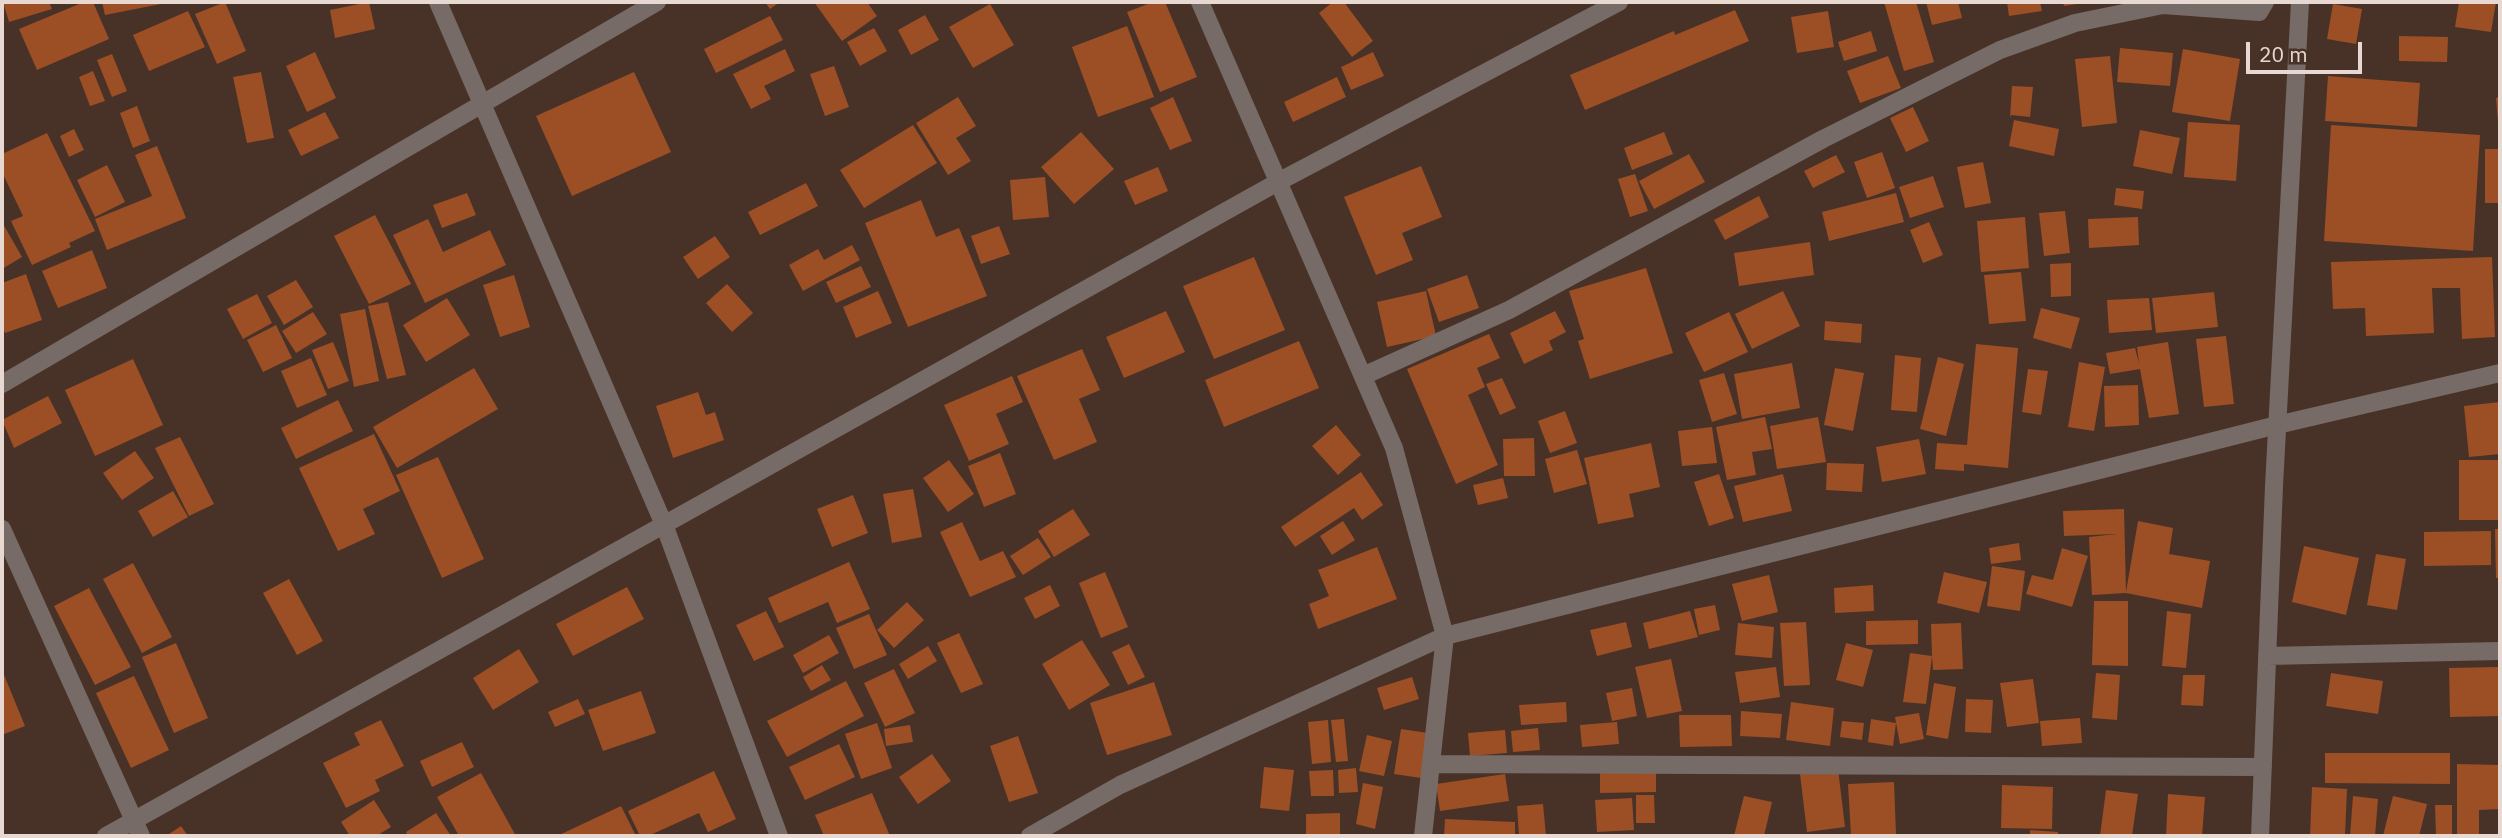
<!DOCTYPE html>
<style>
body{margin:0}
#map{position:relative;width:2502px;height:838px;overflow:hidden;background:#483228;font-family:"IBM Plex Sans",sans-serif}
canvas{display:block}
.frame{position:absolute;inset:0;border:4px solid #e7d9d2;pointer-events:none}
.scale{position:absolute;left:2246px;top:42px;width:116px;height:32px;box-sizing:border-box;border:4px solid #e7d9d2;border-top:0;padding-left:9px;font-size:21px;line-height:24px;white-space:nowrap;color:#e7d9d2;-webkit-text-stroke:5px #483228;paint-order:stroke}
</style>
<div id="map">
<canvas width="2502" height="838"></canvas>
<div class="frame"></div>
<div class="scale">20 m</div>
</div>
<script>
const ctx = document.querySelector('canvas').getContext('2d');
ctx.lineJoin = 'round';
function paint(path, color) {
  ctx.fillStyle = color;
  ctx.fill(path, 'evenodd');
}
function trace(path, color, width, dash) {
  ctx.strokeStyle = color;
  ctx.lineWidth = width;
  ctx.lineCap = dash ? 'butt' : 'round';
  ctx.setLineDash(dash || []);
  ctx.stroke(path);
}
paint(new Path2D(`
 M3,2H49L52,9L9,22Z
 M84,2H93L109,39L37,70L19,29Z
 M102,2H166V3L105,15Z
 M225,2L246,51L217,64L195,14Z
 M369,2L375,29L335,38L330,10Z
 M765,2H780L770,9Z
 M814,2H867L877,16L842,41Z
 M1153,2H1165L1197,77L1160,92L1127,12Z
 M1333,2H1344L1373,41L1352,57L1319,13Z
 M1884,2H1916L1934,62L1904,71Z
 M1926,2H1958L1962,18L1932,25Z
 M2007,2H2040L2042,11L2009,16Z
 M2063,2H2084V3L2064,6Z
 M2459,2H2496L2491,32L2455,27Z
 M990,4L1014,45L973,68L949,27Z
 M2333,4L2362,9L2356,44L2327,39Z
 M1735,10L1749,41L1585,110L1570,75L1674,31L1675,35Z
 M188,11L205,47L149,71L133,35Z
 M1828,11L1834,47L1797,53L1791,17Z
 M925,15L939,40L911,55L898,30Z
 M770,16L783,40L716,73L704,49Z
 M1127,26L1154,97L1098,117L1072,47Z
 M874,28L887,51L860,66L847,42Z
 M1871,31L1877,51L1844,61L1838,42Z
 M2399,36L2448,37L2447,62L2399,61Z
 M2120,48L2173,53L2170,86L2117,82Z
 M785,49L795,71L764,86L771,99L751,109L733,74Z
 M2183,49L2240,59L2230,121L2172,112Z
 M315,52L336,98L307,112L286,66Z
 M1373,52L1384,76L1351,90L1341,67Z
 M112,54L127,91L112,97L97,60Z
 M1888,56L1901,88L1860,103L1847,71Z
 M2110,56L2117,123L2082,127L2075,59Z
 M834,66L849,107L825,116L810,74Z
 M93,71L105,101L90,106L79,77Z
 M261,72L274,138L247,143L233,77Z
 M634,72L671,152L572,196L536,116Z
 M2328,76L2420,83L2417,127L2325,121Z
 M1337,77L1346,97L1293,122L1284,102Z
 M2012,86L2033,87L2030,117L2011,115L2010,118Z
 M958,97L976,126L956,138L971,161L948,175L916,123Z
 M1173,97L1192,141L1170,150L1150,108Z
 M2500,97V122H2498L2496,98Z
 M137,106L150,141L133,148L120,113Z
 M1913,107L1929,141L1906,152L1890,118Z
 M325,112L339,138L301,156L288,130Z
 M2014,120L2059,129L2054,156L2009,146Z
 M2188,122L2240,125L2236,181L2184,177Z
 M913,125L937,163L864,208L840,170Z
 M2331,125L2480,135L2473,251L2324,241Z
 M74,129L84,150L69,157L60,136Z
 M2140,130L2180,138L2172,174L2133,166Z
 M1081,132L1114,169L1074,204L1041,167Z
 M1664,132L1673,154L1632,170L1624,148Z
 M47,133L95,231L69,243L71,247L32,265L11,221L23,216L2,172V154Z
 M157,146L186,218L107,250L95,219L152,196L135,155Z
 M2485,149H2500V203H2485Z
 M1882,152L1895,188L1867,198L1854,162Z
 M1689,154L1705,182L1654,209L1639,181Z
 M1836,155L1845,172L1813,188L1804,171Z
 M1983,162L1991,203L1965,208L1957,167Z
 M107,165L125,202L95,217L77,180Z
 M1421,166L1442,217L1402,233L1413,260L1376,275L1344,197Z
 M1158,167L1168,191L1135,205L1124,181Z
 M1635,174L1648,211L1630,217L1618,179Z
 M1933,176L1944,207L1910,218L1899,187Z
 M1045,177L1049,217L1013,220L1010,180Z
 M806,183L818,206L760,235L748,212Z
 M2116,188L2144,191L2142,209L2114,205Z
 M467,193L476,215L442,228L433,205Z
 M1896,193L1904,222L1829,241L1822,212Z
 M1759,196L1769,217L1725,240L1714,220Z
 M921,200L936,237L959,228L987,296L908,327L865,223Z
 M2065,211L2070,253L2044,256L2039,213Z
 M375,215L411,284L369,304L334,236Z
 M2025,217L2029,268L1981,272L1977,221Z
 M2138,217L2139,245L2089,248L2088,219Z
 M428,219L443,252L490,230L506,265L425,303L393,235Z
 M2,222L22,257L2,269Z
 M1929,222L1943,255L1923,263L1910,230Z
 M999,226L1010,254L981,264L971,236Z
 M715,236L730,257L698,279L683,257Z
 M1810,242L1814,275L1739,286L1734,253Z
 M852,245L860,260L803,291L789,265L818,249L824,260Z
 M92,250L107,288L58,308L42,271Z
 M1254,257L1285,330L1214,359L1183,286Z
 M2492,257L2495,337L2462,339L2460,288H2432L2434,333L2366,336L2365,308L2333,309L2331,262Z
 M2071,263V296L2051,297L2050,264Z
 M861,266L871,287L836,303L826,282Z
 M1646,268L1673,353L1590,379L1578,341L1584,339L1569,291Z
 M2021,272L2026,321L1989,324L1984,275Z
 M26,274L42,320L5,333L2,324V283Z
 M514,275L530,327L500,337L483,285Z
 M1467,275L1479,308L1439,322L1427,289Z
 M296,280L313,307L284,325L267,296Z
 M727,284L753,313L732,332L706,303Z
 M878,291L892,323L856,338L843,307Z
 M1426,291L1436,336L1387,347L1377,302Z
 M1783,291L1800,326L1752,349L1735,314Z
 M2214,292L2218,327L2156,333L2152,298Z
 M257,294L272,323L243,339L227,309Z
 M447,298L470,335L426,362L403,325Z
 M2149,298L2152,330L2109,333L2107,300Z
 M388,302L406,375L387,379L368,306Z
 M2041,308L2080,318L2071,349L2033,338Z
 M365,309L379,381L354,387L340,314Z
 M1166,311L1185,352L1124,378L1106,337Z
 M1555,311L1566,332L1549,341L1553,350L1524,364L1510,333Z
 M313,312L327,334L296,353L282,331Z
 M1729,312L1748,352L1704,372L1685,333Z
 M1825,321L1862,324L1861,343L1824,340Z
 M276,325L292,358L263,372L247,340Z
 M1489,334L1500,358L1477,368L1485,387L1468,395L1498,465L1456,484L1407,369Z
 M2226,336L2234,404L2204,407L2196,339Z
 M1299,341L1319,388L1224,427L1205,380Z
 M333,342L349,381L328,389L312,350Z
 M2168,342L2179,414L2149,418L2140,369L2110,374L2106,353L2135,348L2139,363L2137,347Z
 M1976,344L2018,348L2008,468L1964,464V471L1935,469L1937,443L1967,445Z
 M1082,349L1100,390L1079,399L1097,442L1054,460L1017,376Z
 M1895,355L1921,358L1917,412L1891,410Z
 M1938,357L1964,364L1946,436L1920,429Z
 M311,358L327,395L297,408L281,371Z
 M133,359L163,425L95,456L65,390Z
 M2079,362L2105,367L2094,431L2068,427Z
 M1792,363L1800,408L1742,419L1734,374Z
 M474,368L498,409L397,468L373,427Z
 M1835,368L1864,373L1853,431L1824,425Z
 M2028,369L2048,371L2041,415L2022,412Z
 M1724,373L1737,414L1712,422L1699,380Z
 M1012,376L1023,402L996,414L1009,444L969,461L944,405Z
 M1502,378L1516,408L1500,415L1486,384Z
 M2138,385L2139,425L2105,427L2104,386Z
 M698,392L706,415L715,412L724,440L673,458L656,406Z
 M48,396L62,423L14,448L2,420Z
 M338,400L353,431L296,459L281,428Z
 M2500,402V454L2469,457L2464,406Z
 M1565,411L1577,443L1550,453L1538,421Z
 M1765,417L1772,449L1752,452L1756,475L1727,480L1716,427Z
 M1818,417L1826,462L1777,469L1770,426Z
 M1336,425L1361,455L1338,475L1312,446Z
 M1712,427L1717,463L1682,466L1678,431Z
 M374,434L400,491L363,509L375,534L338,551L299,468Z
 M180,437L214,504L189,516L155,448Z
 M1534,438L1535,476H1504L1503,439Z
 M1919,439L1926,474L1882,482L1876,447Z
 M1651,443L1660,487L1629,494L1634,517L1598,524L1584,458Z
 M1577,450L1587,484L1554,493L1545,459Z
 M135,451L154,478L122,500L103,473Z
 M1000,453L1016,494L984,507L968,466Z
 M438,457L484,559L442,578L396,475Z
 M949,460L974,494L948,512L923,478Z
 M2459,460H2500V520H2459Z
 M1827,463L1864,464L1862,492L1826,490Z
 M1361,472L1383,505L1362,520L1354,508L1295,547L1281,527Z
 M1719,474L1734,518L1709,526L1694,482Z
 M1783,474L1792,511L1743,522L1734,486Z
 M1503,478L1508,498L1478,505L1473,485Z
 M913,489L922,537L892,543L883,494Z
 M173,491L188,517L153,537L138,511Z
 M853,495L868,533L832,547L817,509Z
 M1073,509L1090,535L1054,557L1038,531Z
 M2124,509L2126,592L2138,521L2173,528L2169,554L2210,561L2202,608L2126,593L2092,595L2089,537L2117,534L2064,536L2063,511Z
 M1343,521L1355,540L1332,555L1320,536Z
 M962,522L980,561L1003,551L1016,577L970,597L940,532Z
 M2495,529H2500V578H2496Z
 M2491,531V565L2424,566V532Z
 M1038,538L1051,557L1023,575L1010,556Z
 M2019,543L2021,560L1991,564L1989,548Z
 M2304,546L2359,558L2346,615L2292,602Z
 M1377,547L1397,599L1318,629L1309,604L1329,596L1318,570Z
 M2062,548L2088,556L2072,607L2026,594L2032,575L2053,580Z
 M2376,554L2406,559L2397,610L2367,605Z
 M849,562L870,609L837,623L828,602L779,623L768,598Z
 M133,563L172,637L142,653L103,579Z
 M1992,566L2025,571L2020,611L1987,606Z
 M1105,572L1128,627L1101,638L1079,583Z
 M1944,572L1987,582L1979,613L1937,603Z
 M1769,575L1778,612L1742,621L1732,584Z
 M289,579L323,641L297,655L263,593Z
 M1050,585L1060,606L1035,619L1024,598Z
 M1873,585L1874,611L1835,613L1834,588Z
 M627,587L644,619L573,656L556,624Z
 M89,588L131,667L95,685L54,606Z
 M2094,601H2128V666L2092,665Z
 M907,602L924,620L894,648L877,630Z
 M1715,605L1720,630L1699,635L1694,609Z
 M766,611L784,647L754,661L736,625Z
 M1690,611L1698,637L1649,649L1643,623Z
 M2167,611L2191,614L2186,668L2162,666Z
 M869,614L887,655L854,669L836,628Z
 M1918,620V644L1866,645V621Z
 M1626,622L1632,647L1597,656L1590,630Z
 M1806,622L1810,685L1784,686L1780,623Z
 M1738,623L1774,627L1772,658L1735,655Z
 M1961,623L1963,669L1933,670L1932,656L1926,704L1903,702L1910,653L1932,656L1931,624Z
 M959,633L983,684L961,693L937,643Z
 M829,635L839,653L803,673L793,655Z
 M1082,640L1110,685L1069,710L1042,664Z
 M176,643L208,718L174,733L142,657Z
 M1846,643L1873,650L1863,687L1836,680Z
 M1129,644L1145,677L1128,685L1112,652Z
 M928,646L937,661L908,679L899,664Z
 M519,649L539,682L493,710L473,678Z
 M1671,659L1682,711L1647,718L1635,667Z
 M822,665L831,680L811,691L803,677Z
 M1776,667L1780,697L1740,703L1735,672Z
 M2500,667V716L2450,717L2449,668Z
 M894,669L915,713L885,727L864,683Z
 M2,670L25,726L2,735Z
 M2096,673L2120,675L2117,720L2092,718Z
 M2331,673L2383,681L2378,714L2326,706Z
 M2183,675H2205L2203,706L2181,705Z
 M134,676L169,750L131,768L96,693Z
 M1412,677L1419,699L1384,710L1377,688Z
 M2033,679L2039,723L2007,727L2000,683Z
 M846,681L864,716L787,757L767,721Z
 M1154,682L1172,735L1107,755L1090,703Z
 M1934,683L1956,687L1948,739L1926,735Z
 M1632,688L1637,716L1612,721L1606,693Z
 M641,691L656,733L603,751L588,710Z
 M578,699L585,714L555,727L548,712Z
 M1966,699L1993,700L1991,733L1965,732Z
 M1566,702L1567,722L1521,725L1519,705Z
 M1791,702L1834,708L1830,746L1786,740Z
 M1741,711L1782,714L1780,738L1740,736Z
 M1919,713L1924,739L1900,744L1895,717Z
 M1679,715H1731L1732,746L1680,747Z
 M2080,718L2082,743L2042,746L2040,721Z
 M1344,719L1348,761L1336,762L1331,720Z
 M1871,719L1896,723L1893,746L1868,742Z
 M381,720L404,766L375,780L380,791L346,808L323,763L360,745L354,733Z
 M1328,720L1331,762L1312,764L1308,722Z
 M1842,721L1864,723L1862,740L1840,737Z
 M1617,722L1619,744L1582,747L1580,725Z
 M877,723L892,768L861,779L845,734Z
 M910,725L913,742L886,746L884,729Z
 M1538,728L1540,750L1513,752L1511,731Z
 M1401,729L1428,733L1421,778L1394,774Z
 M1505,730L1507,753L1470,756L1468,733Z
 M1367,735L1392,741L1384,776L1359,771Z
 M1018,736L1038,793L1009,802L990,746Z
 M462,742L474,767L432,787L420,761Z
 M839,744L855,777L805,800L789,767Z
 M2325,753H2450V784L2325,783Z
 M932,754L951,781L918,804L899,777Z
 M2457,764L2500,765V809L2479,810V836H2457Z
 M1264,767L1294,770L1289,811L1260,808Z
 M1600,767H1656V792L1600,793Z
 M1356,768L1358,792L1339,793L1338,770Z
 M1838,769L1845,827L1807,832L1800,774Z
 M1333,770L1334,796H1311L1309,771Z
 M714,771L736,819L708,832L699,813L648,836H640L628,811Z
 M481,773L516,836H459L437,797Z
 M1505,774L1509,801L1440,811L1436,784Z
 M1894,782L1896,834L1851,835L1848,784Z
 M1363,783L1383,787L1375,829L1356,824Z
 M2002,785L2053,787L2052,829L2001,828Z
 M2312,787L2347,789L2345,836H2310Z
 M2106,790L2138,794L2132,836H2100Z
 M872,793L890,836H824L815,815Z
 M2168,794L2205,797L2202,836H2166Z
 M1636,795H1654L1655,823H1636Z
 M1744,796L1772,802L1764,836H1734Z
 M2353,796L2378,799L2375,836H2350Z
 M2393,796L2427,804L2419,836H2383Z
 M1632,798L1634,830L1597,832L1595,800Z
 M374,800L391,827L376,836H350L341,822Z
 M1543,804L1546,836H1519L1517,806Z
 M2435,805H2452V836H2436Z
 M621,806L636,836H557Z
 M436,813L451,836H408L406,832Z
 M1340,813V836H1306V814Z
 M1445,819L1515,822V836H1444Z
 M181,826L188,836H166Z
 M2030,830L2058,832V836H2030Z`), '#9c4e25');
trace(new Path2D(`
 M438,2L665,527L779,836
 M1200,2L1394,448L1445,636L1423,836
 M1363,376L1509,310L1823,139L2000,50L2075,23L2163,5L2259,12L2265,2
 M2,384L657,2
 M2,529L141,836
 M2267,656L2500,651
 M1431,764L2263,767
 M106,836L1278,182L1619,2
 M1030,836L1120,785L1445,636L2277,425L2500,373
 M2260,836L2274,486L2300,2`), '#766b66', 18);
</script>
